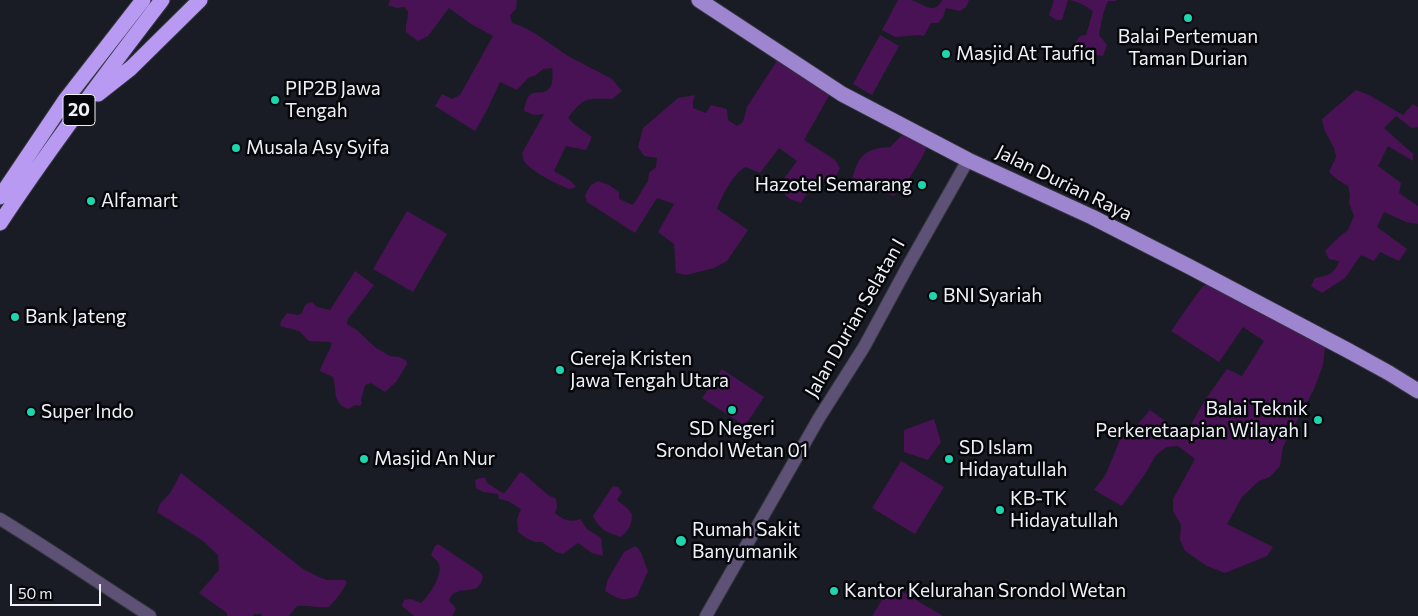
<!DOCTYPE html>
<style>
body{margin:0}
#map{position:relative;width:1418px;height:616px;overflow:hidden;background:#1a1c25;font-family:Commissioner,sans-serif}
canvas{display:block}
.scale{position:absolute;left:10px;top:584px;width:91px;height:22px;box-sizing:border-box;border:2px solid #f0f1f8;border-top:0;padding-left:6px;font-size:15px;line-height:18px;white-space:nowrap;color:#f0f1f8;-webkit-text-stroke:4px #06070a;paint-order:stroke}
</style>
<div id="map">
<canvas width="1418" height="616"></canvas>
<div class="scale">50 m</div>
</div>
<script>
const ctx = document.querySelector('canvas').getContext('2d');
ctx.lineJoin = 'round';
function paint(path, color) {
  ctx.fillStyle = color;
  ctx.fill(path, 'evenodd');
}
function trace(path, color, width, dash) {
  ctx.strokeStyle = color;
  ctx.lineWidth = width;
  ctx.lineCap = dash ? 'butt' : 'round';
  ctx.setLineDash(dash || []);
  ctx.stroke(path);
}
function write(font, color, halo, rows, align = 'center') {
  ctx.font = font + ' Commissioner,sans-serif';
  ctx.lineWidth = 5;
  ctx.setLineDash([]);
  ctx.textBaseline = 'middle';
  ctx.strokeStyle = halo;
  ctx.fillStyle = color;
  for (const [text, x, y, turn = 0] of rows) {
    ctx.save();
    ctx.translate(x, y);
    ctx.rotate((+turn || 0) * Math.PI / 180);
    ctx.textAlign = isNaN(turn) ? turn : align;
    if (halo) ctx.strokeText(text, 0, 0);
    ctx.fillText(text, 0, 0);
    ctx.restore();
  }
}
paint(new Path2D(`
 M390,0H516L517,1L516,9L510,15L512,23L521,26L536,34L568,56L612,79L622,91L612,99C586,99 585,96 568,118L575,125L592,137L586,150L566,146L554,171L571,181L576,187L570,189C558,185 530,171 524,161C523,159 523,156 522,153L544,114L534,115L524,111C525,106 526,99 529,96C533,91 538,93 544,92C554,89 553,76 552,68L543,69L536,75L528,78L517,90L500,82L486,112L475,131L435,106L442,94L452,99L460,95L493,36L471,24L449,8L428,36L418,41L406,32C405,25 408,20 408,12L404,7L397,8L388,5Z
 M898,0C902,0 907,0 911,0C921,2 934,17 942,0H969L966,7L960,11L946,8L943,17L938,23H931L924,36L918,35L895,37L882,30Z
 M1054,0H1116V1H1108C1103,11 1101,24 1099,35L1107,45L1103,56C1091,54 1081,55 1074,44L1080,36L1086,35L1093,11C1085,6 1078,1 1068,0L1062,20H1056L1049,15Z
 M880,35L899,46L872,95L853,84Z
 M778,59L830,94L804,140L835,160L840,168L835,178L815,181L801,203L790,199L777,188L797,161L779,148L760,173L746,167C733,173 722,196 717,209L748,230L727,261L714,268L686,275L676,273L674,244L658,232L674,204L657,198L635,233L587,202L585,195L591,185L598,181L609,185L619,192V199L633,205L648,181L649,173L656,167L657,158L644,156L638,147L643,128L678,98L695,95L693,101V108L706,113L711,105L727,109L728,120L737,126L743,122L747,107Z
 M1356,90L1369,95L1403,115L1413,104L1418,107V127L1412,128L1396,116L1384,128L1413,154V161L1388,146L1378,166L1401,183L1399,193L1418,206V224L1406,222L1384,212L1377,227L1407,249L1399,261L1380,252L1374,261L1361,255L1345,278L1322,293L1311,286L1315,278C1327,276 1335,274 1339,261L1329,259L1325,251L1339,237L1348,230L1354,216L1349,203L1350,195L1348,186L1338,180L1329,172L1336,157L1334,148L1324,129L1322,119Z
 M904,134L928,145C919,164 909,181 894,196L851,183C858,157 862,149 890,147L901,136Z
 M407,211L447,234L413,292L373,269Z
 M355,271L374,285L348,319L347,324L357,330L376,348L390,356L399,357L406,360L407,364L396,382L385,392L371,383L365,385L361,400L362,403L360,406L355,405L349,409C332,404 337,391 333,377L320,371C322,362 329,353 332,343L329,342L309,341L299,331L280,326L281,321L287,313L298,315L302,313C304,307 305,303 312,302L317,307L330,310Z
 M1206,284L1325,347L1323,365L1314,389L1283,447L1280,466L1270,477L1259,481L1242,497L1227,524L1273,547L1267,556L1225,573L1207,566L1185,551L1180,540L1181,525L1173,511V499L1195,459L1178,446L1167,447L1156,455L1145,474L1122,506L1094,490L1106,474L1121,437L1134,429L1150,410L1179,431L1190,426L1205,400L1227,369L1242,376L1264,341L1243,327L1219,362L1171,331L1202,287Z
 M722,369L764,397L745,426L702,398Z
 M934,419L941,442L928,460L904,452V430Z
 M901,461L944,487L915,534L872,508Z
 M520,472L524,474L548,495L556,499L557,507L555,513C563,520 570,523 580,519L587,529L601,538L603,556L592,553L578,543L563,554L556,552L542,542H535L526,538L518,532L517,519L521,509L508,501L499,499L498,494L483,492L476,488L475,480L480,478H485L487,483L504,494Z
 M181,473L303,569L319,577L327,580H345L347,583C342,591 336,600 329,607C318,608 308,605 297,606L289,616H263L260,614H254L253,616H227V613L199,593L219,570L218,555L203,541L157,512L160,504L170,493Z
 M613,486L618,487L622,492L617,500L627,508L632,514C632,524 629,530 621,537C606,532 600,530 593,516Z
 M438,544L480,572L483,576C479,601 456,580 449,601L454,606L456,609L452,616H414L402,606L404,600L411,599L421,603C429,596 443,575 439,564C438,561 433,557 431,555L435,546Z
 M635,546C643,551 644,563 648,571L637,596C622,602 618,599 605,591L608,579L624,552Z
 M891,585L943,616H872Z`), '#481254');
const minor = new Path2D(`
 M0,519C51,550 100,584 150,616
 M706,616L819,418L864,347L909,264L968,160`);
const major = new Path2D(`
 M699,0L842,94L968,160L1092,217L1190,267L1349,351L1389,373L1418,391`);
const highway = new Path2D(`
 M98,94L131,68L200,0
 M0,197L66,99L143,0
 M0,223C51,146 106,73 162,0`);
trace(minor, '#34363e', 14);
trace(major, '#34363e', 17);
trace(highway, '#34363e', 17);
trace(minor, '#5d5175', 12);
trace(major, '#9e85cf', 15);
trace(highway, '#b89af3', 15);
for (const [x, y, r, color] of [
 [1188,18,5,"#1ed5b0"],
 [946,54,5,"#1ed5b0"],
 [275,100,5,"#1ed5b0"],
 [236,148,5,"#1ed5b0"],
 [922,185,5,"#1ed5b0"],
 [91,201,5,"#1ed5b0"],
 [933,296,5,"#1ed5b0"],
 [15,317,5,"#1ed5b0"],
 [560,370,5,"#1ed5b0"],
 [732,410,5,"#1ed5b0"],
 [31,412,5,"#1ed5b0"],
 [1318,420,5,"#1ed5b0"],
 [364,459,5,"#1ed5b0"],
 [949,459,5,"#1ed5b0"],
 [1000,510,5,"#1ed5b0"],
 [681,541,6,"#1ed5b0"],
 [834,591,5,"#1ed5b0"]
]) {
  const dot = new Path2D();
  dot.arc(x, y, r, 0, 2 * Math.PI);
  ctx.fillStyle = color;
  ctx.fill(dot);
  trace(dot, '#06070a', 2);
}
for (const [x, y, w] of [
 [79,110,32]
]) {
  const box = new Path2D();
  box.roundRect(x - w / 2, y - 15.5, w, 31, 4);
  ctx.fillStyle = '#06070a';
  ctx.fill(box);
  trace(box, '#f0f1f8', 1);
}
write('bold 18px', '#f0f1f8', null, [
 ["20",79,110]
]);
write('19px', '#f0f1f8', '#06070a', [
 ["Balai Pertemuan",1188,37,"center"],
 ["Taman Durian",1188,59,"center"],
 ["Masjid At Taufiq",956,54],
 ["PIP2B Jawa",285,89],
 ["Tengah",285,111],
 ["Musala Asy Syifa",246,148],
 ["Hazotel Semarang",912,185,"right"],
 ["Alfamart",101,201],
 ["BNI Syariah",943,296],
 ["Bank Jateng",25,317],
 ["Gereja Kristen",570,359],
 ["Jawa Tengah Utara",570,381],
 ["Balai Teknik",1308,409,"right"],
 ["Perkeretaapian Wilayah I",1308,431,"right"],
 ["Super Indo",41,412],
 ["SD Negeri",732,429,"center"],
 ["Srondol Wetan 01",732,451,"center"],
 ["SD Islam",959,448],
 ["Hidayatullah",959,470],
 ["Masjid An Nur",374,459],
 ["KB-TK",1010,499],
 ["Hidayatullah",1010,521],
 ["Rumah Sakit",692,530],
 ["Banyumanik",692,552],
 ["Kantor Kelurahan Srondol Wetan",844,591]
], 'left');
write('19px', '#f0f1f8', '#06070a', [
 ["Jalan Durian Raya",1064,183,26],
 ["Jalan Durian Selatan I",855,318,-60]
]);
</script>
